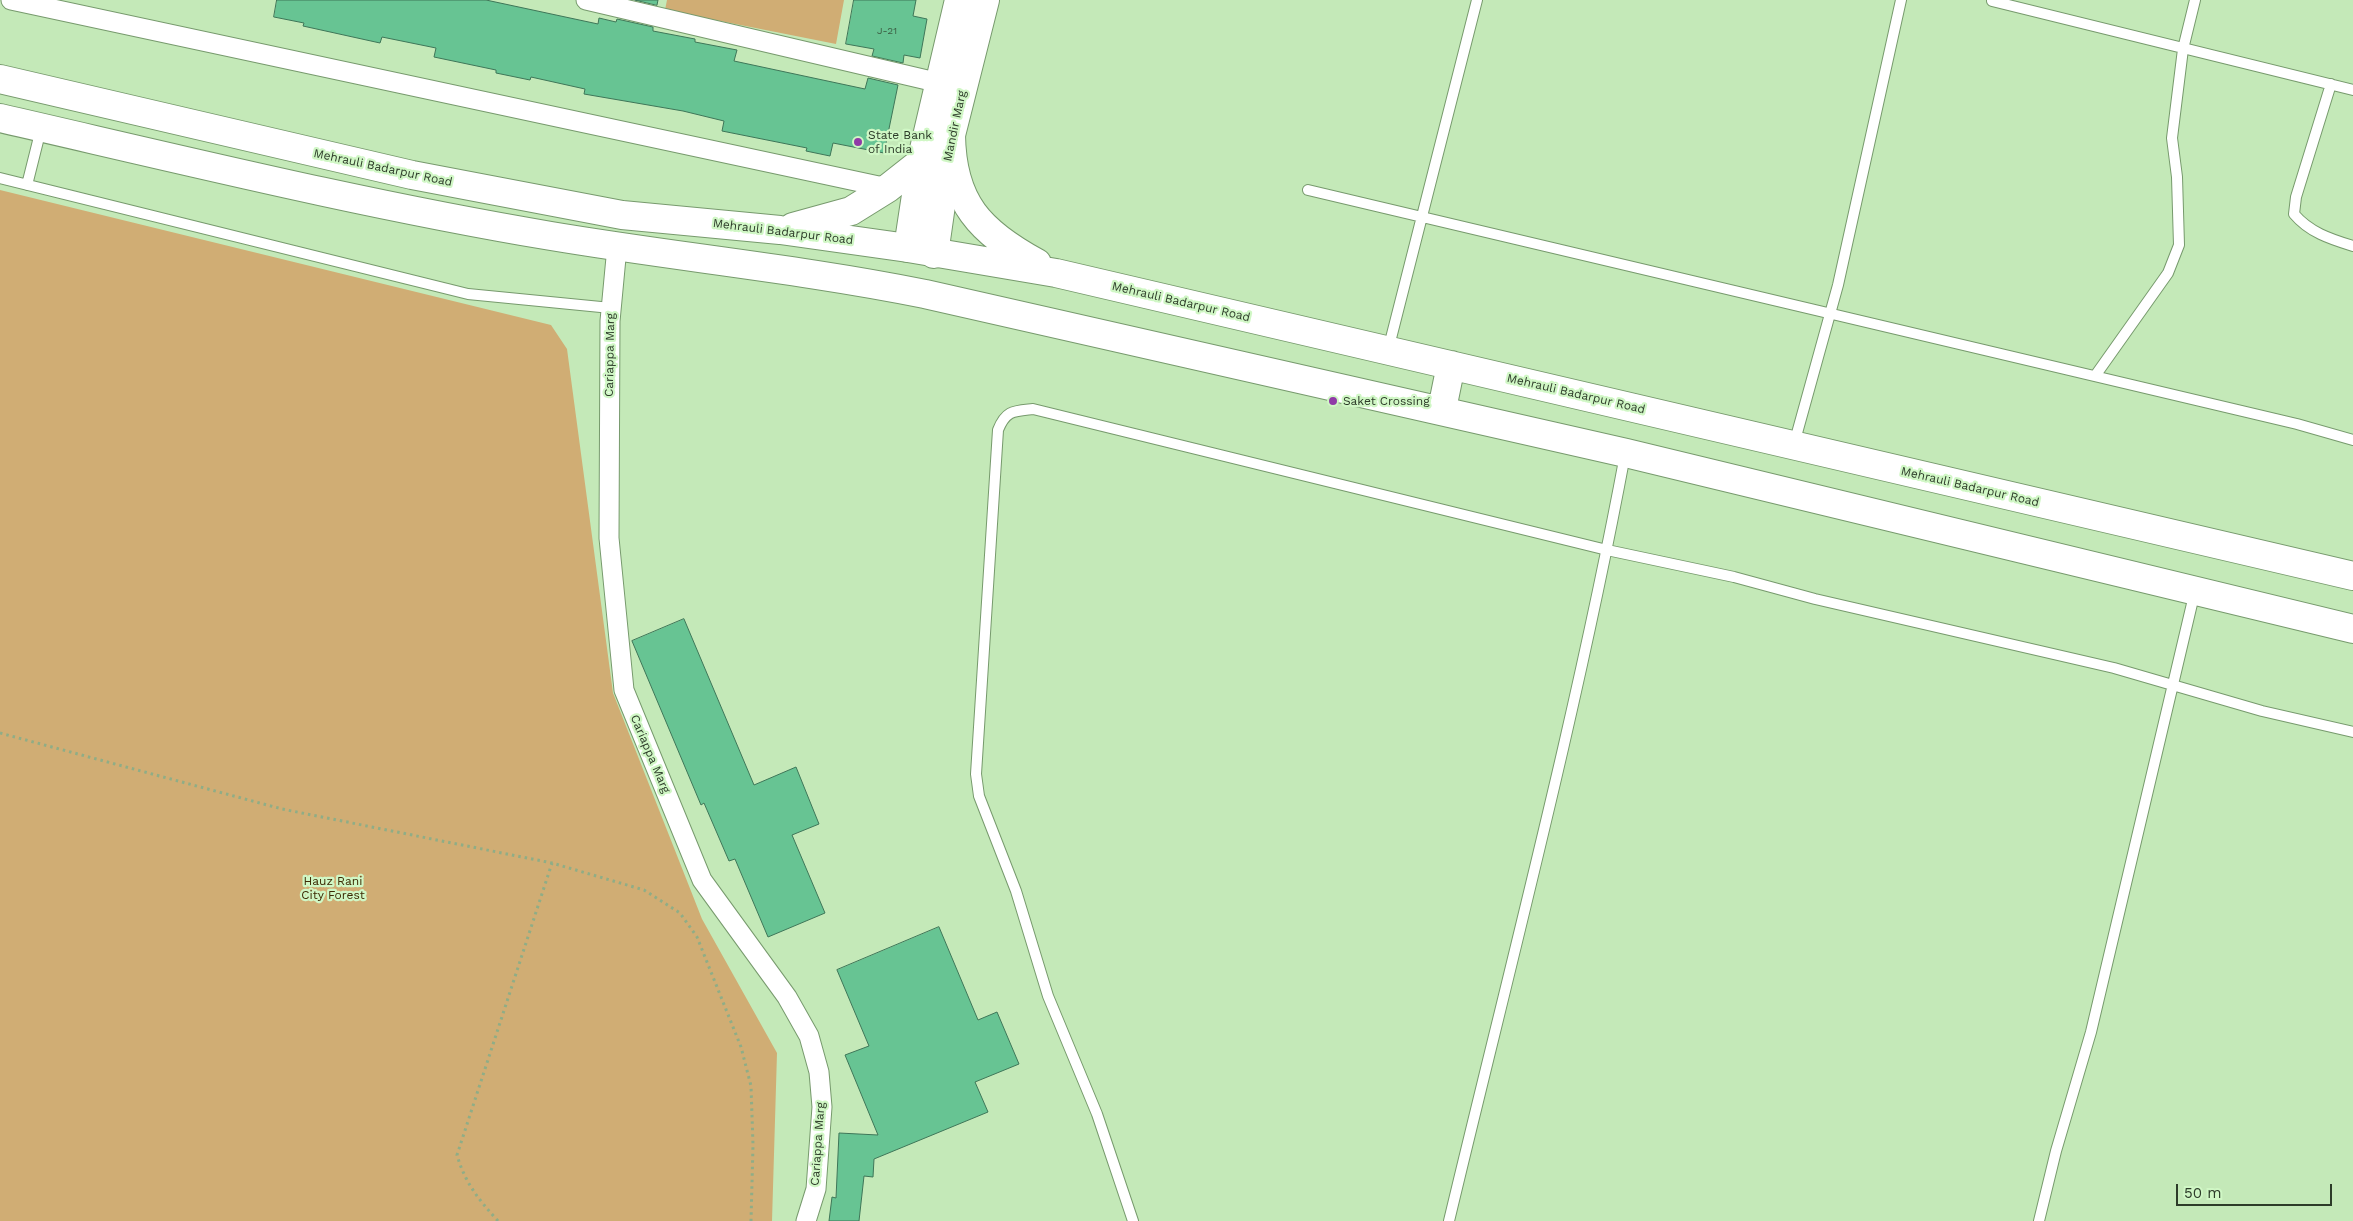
<!DOCTYPE html>
<style>
body{margin:0}
#map{position:relative;width:2353px;height:1221px;overflow:hidden;background:#c4e9b8;font-family:"Work Sans",sans-serif}
canvas{display:block}
.scale{position:absolute;left:2176px;top:1184px;width:156px;height:22px;box-sizing:border-box;border:2px solid #2d3c29;border-top:0;padding-left:6px;font-size:15px;line-height:18px;white-space:nowrap;color:#2d3c29;-webkit-text-stroke:4px #d0f7c5;paint-order:stroke}
</style>
<div id="map">
<canvas width="2353" height="1221"></canvas>
<div class="scale">50 m</div>
</div>
<script>
const ctx = document.querySelector('canvas').getContext('2d');
ctx.lineJoin = 'round';
function paint(path, color) {
  ctx.fillStyle = color;
  ctx.fill(path, 'evenodd');
}
function trace(path, color, width, dash) {
  ctx.strokeStyle = color;
  ctx.lineWidth = width;
  ctx.lineCap = dash ? 'butt' : 'round';
  ctx.setLineDash(dash || []);
  ctx.stroke(path);
}
function write(font, color, halo, rows, align = 'center') {
  ctx.font = font + ' "Work Sans",sans-serif';
  ctx.lineWidth = 4.5;
  ctx.setLineDash([]);
  ctx.textBaseline = 'middle';
  ctx.strokeStyle = halo;
  ctx.fillStyle = color;
  for (const [text, x, y, turn = 0] of rows) {
    ctx.save();
    ctx.translate(x, y);
    ctx.rotate((+turn || 0) * Math.PI / 180);
    ctx.textAlign = isNaN(turn) ? turn : align;
    if (halo) ctx.strokeText(text, 0, 0);
    ctx.fillText(text, 0, 0);
    ctx.restore();
  }
}
paint(new Path2D(`
 M667,0H844L836,44L665,10Z
 M0,190L551,325L567,349L613,693L702,919L777,1053L772,1221H0Z`), '#d0ad74');
const building = new Path2D(`
 M277,0H486L598,24L599,18L616,22L617,19L653,27V31L695,39V42L737,50L734,61L818,79L865,89L868,78L898,85L884,153L833,143L830,156L806,151L807,148L722,131L724,121L683,111L584,94L585,89L531,77L530,80L496,73V70L434,57L436,48L382,37L380,43L303,26L304,23L274,17Z
 M635,0H658L657,5Z
 M854,0H916L913,16L927,19L920,58L904,55L903,63L872,56L874,49L846,44Z
 M684,619L754,785L796,767L819,824L792,835L825,913L768,937L735,859L729,861L704,803L701,805L632,641Z
 M939,927L978,1020L997,1012L1019,1064L975,1082L988,1112L874,1159L873,1177L864,1176L859,1221H829L832,1197L836,1198L839,1133L878,1135L845,1055L869,1046L837,970Z`);
paint(building, '#67c493');
trace(building, '#3e7658', 1);
const lane = new Path2D(`
 M1992,1L2353,90
 M2331,84L2296,197L2294,214C2309,232 2330,239 2353,246
 M0,178L468,294L611,308
 M27,185L41,129
 M1308,190L2297,424L2353,440
 M1388,350L1477,0
 M2095,376L2168,273L2179,245L2177,177L2172,138L2183,49L2195,0
 M1794,444L1838,285L1901,0
 M1133,1221L1097,1114L1048,996L1016,891L979,796L976,774L998,430C1006,410 1014,411 1033,409L1607,550L1734,577L1815,599L2114,668L2262,711L2353,732
 M1449,1221C1510,966 1577,712 1625,455
 M2039,1221L2056,1151L2091,1032L2195,591`);
const street = new Path2D(`
 M11,0L888,188
 M586,0L940,83
 M617,247L610,321L609,538L624,690L702,880L787,997L809,1036L819,1072L822,1107L816,1189L806,1221`);
const secondary = new Path2D(`
 M908,248L921,162L959,0
 M934,254L951,135L985,0`);
const primary = new Path2D(`
 M0,79L412,175L622,215L780,230L908,248L1056,273L2353,576
 M0,118C183,160 366,205 551,236C676,257 801,269 925,294L1626,453L2353,629
 M951,135C952,203 980,232 1037,263
 M793,227L851,211L888,188L921,162
 M1442,409L1451,365`);
trace(lane, '#779a6d', 12);
trace(street, '#779a6d', 21);
trace(secondary, '#779a6d', 30);
trace(primary, '#779a6d', 30);
trace(new Path2D(`
 M0,733L282,809L552,863L644,890L680,913L697,937L741,1047L751,1086L753,1145L751,1221
 M498,1221C479,1200 465,1183 457,1155L552,863`), '#8fad86', 3, [2.5, 4]);
trace(lane, '#fff', 10);
trace(street, '#fff', 19);
trace(secondary, '#fff', 28);
trace(primary, '#fff', 28);
for (const [x, y, r, color] of [
 [858,142,5,"#903aa7"],
 [1333,401,5,"#903aa7"]
]) {
  const dot = new Path2D();
  dot.arc(x, y, r, 0, 2 * Math.PI);
  ctx.fillStyle = color;
  ctx.fill(dot);
  trace(dot, '#d0f7c5', 2);
}
write('10px', '#3c5e44', null, [
 ["J-21",887,31]
]);
write('12px', '#2d3c29', '#d0f7c5', [
 ["Mandir Marg",955,126,-78],
 ["Mehrauli Badarpur Road",383,168,12],
 ["Mehrauli Badarpur Road",783,232,7],
 ["Mehrauli Badarpur Road",1181,302,13],
 ["Cariappa Marg",610,355,-89],
 ["Mehrauli Badarpur Road",1576,394,13],
 ["Mehrauli Badarpur Road",1970,487,13],
 ["Cariappa Marg",650,754,67],
 ["Cariappa Marg",818,1144,-86]
]);
write('12px', '#2d3c29', '#d0f7c5', [
 ["State Bank",868,135],
 ["of India",868,149],
 ["Saket Crossing",1343,401]
], 'left');
write('12px', '#3c2903', '#d0f7c5', [
 ["Hauz Rani",333,881],
 ["City Forest",333,895]
]);
</script>
